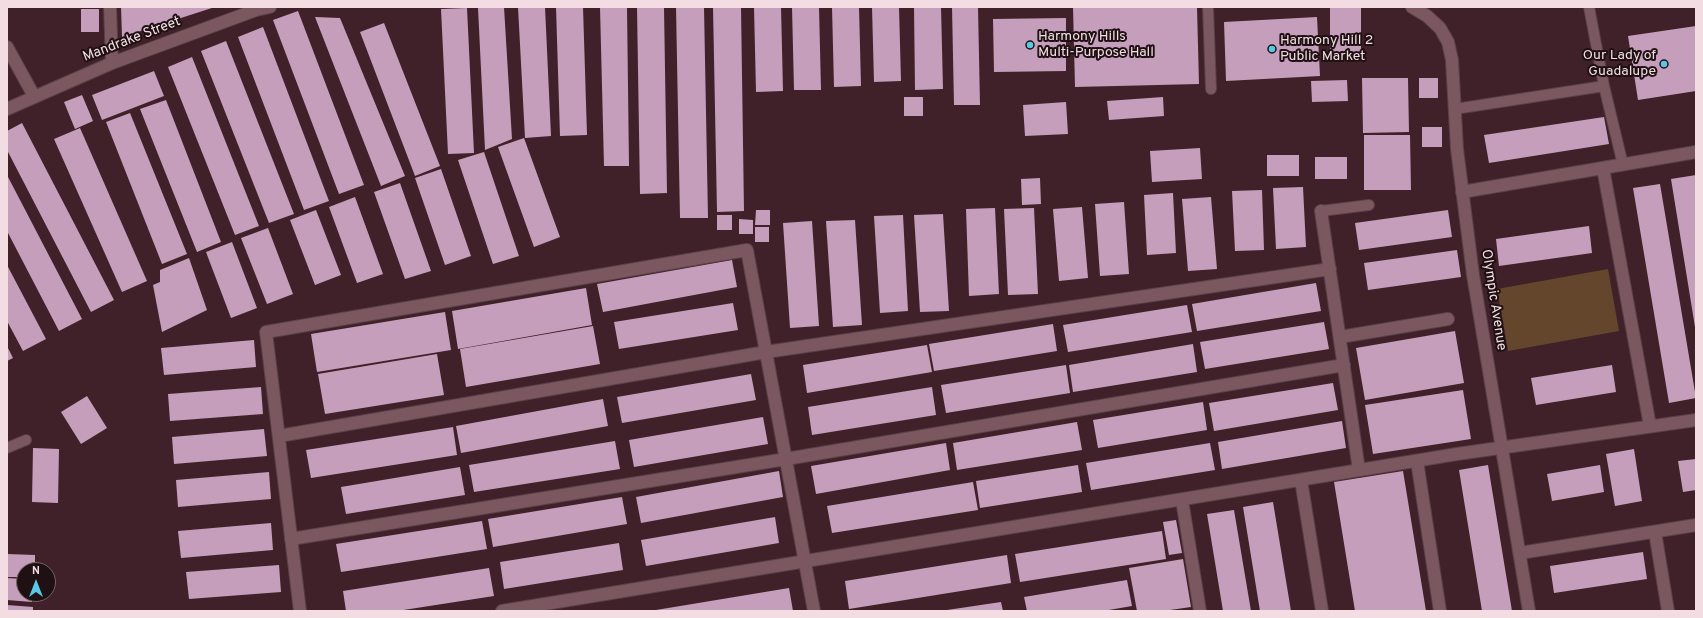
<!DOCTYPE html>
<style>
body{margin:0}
#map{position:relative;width:1703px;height:618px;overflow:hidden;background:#402129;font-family:Overpass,sans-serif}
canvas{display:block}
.frame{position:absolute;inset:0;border:8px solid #f3dde2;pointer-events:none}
.north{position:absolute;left:16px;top:562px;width:40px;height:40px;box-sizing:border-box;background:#1e1013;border:1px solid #736266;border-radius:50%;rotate:0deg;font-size:11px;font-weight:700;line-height:16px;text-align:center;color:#f3dde2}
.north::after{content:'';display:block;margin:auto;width:14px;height:18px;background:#59c8e4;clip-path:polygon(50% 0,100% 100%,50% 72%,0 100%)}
</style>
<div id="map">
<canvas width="1703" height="618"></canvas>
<div class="frame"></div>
<div class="north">N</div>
</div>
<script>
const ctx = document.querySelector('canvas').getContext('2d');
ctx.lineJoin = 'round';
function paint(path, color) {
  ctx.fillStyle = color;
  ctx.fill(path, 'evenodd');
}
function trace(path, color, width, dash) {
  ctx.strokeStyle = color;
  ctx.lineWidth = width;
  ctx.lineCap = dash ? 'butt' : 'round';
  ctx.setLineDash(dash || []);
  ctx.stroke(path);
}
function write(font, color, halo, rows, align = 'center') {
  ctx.font = font + ' Overpass,sans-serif';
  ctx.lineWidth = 4;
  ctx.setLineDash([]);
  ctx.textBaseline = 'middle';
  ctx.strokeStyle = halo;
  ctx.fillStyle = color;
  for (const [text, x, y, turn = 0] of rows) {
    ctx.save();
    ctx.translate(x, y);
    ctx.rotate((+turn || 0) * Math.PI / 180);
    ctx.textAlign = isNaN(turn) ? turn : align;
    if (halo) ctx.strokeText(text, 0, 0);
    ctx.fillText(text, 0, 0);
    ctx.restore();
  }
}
paint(new Path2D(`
 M1608,269L1619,331L1508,351L1497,289Z`), '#63462c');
paint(new Path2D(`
 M121,7H215L122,37Z
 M504,7L512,139L485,150L478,8Z
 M518,7H545L551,136L525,138Z
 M556,7H583L587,135L560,136Z
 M600,7H627L629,166H604Z
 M637,7H664L667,193L640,194Z
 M676,7H704L708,218H680Z
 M713,7H741L744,211L717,212Z
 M754,7H781L783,91L756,92Z
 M792,7H819L821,90H794Z
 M832,7H859L861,86L834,87Z
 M872,7H899L901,81L874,82Z
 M914,7H941L943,89L915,90Z
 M952,7H978L980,105H954Z
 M1073,7H1197L1199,84L1075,87Z
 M1330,7H1361V53H1330Z
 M467,8L474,153L448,154L441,9Z
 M81,9H99V32H81Z
 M298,11L364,185L339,194L273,20Z
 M315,17L340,18L405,176L381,186Z
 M1317,17L1320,76L1226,81L1224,22Z
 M1066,18V71L994,72L993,19Z
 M384,23L440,166L415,176L360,32Z
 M1696,26V91L1638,100L1628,36Z
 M263,27L329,201L304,210L238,37Z
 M226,41L294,214L269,223L201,51Z
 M192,57L259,226L235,235L168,67Z
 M154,71L164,96L102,120L92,95Z
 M1362,78H1408L1409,132L1363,133Z
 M1419,78H1438V98H1419Z
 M1347,80L1348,101L1312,102L1311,81Z
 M82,95L93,121L75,129L64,102Z
 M904,97H923V116H904Z
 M1163,97L1164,116L1109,120L1107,101Z
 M166,100L221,242L197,252L140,109Z
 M1066,102L1068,134L1025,136L1023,105Z
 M130,113L187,254L162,264L106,122Z
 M1604,117L1609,144L1489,163L1484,135Z
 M22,123L114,300L91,312L7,150V131Z
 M1422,127H1442V147H1422Z
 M80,128L147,281L122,292L54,139Z
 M1364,135H1410L1411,190H1364Z
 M524,138L560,237L534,247L498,147Z
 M1200,148L1202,179L1152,182L1150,151Z
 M484,152L519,256L493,264L458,160Z
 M1267,155H1299V176H1267Z
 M1315,157H1347V179H1315Z
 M441,169L471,256L445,265L415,178Z
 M7,175L82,319L59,331L7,231Z
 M1696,175V327H1695L1671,179Z
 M1040,178L1041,204L1022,205L1021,179Z
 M400,183L431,271L405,279L374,192Z
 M1660,184L1696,398L1669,403L1633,188Z
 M1303,187L1306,247L1276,249L1273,188Z
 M1262,190L1264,250L1235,251L1232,191Z
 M1173,193L1176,253L1147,255L1144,195Z
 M355,197L383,274L357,283L329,207Z
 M1211,197L1217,269L1188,271L1182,199Z
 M1124,202L1129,274L1100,276L1095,204Z
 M1082,207L1088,278L1059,281L1053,209Z
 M995,208L999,294L969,296L966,209Z
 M1034,208L1038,294L1008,295L1004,209Z
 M316,210L341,275L315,285L290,220Z
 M756,210H770V225H755Z
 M1448,210L1452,237L1359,250L1355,223Z
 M943,214L949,311L920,312L914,215Z
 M717,215H732V230H717Z
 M903,215L908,311L880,313L874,216Z
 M739,219L753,220V234H739Z
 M855,220L862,325L833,327L826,221Z
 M812,221L819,326L790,328L783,223Z
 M1589,226L1592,253L1499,266L1496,239Z
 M755,227H769V242H755Z
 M268,228L293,294L267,304L241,238Z
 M232,242L257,308L231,318L206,252Z
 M1457,250L1461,277L1368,290L1364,263Z
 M189,258L207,310L162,332L153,285L160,282V270Z
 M732,260L737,287L603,312L597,284Z
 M7,265L46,339L23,351L7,321Z
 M1316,283L1321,311L1197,331L1192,304Z
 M586,288L592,325L458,349L452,311Z
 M733,303L738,330L619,349L614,322Z
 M1187,305L1192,332L1068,352L1063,325Z
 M445,312L451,350L317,372L311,334Z
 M1324,322L1329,349L1205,369L1200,342Z
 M1053,324L1057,351L934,371L929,344Z
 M593,326L600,364L466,387L460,349Z
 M1455,331L1464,383L1365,400L1356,348Z
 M254,340L256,367L164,375L161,348Z
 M1193,344L1197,372L1073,392L1069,365Z
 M927,345L932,372L807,393L803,365Z
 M7,346L13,358L7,361Z
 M437,354L444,395L325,414L318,374Z
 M1066,365L1070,393L946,413L941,385Z
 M1612,365L1616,392L1536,405L1531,378Z
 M751,374L756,400L622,423L617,397Z
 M1333,383L1338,410L1214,431L1209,403Z
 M261,387L263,414L170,421L168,394Z
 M932,387L936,415L812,435L808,407Z
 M1463,390L1471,439L1373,454L1365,405Z
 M87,396L107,428L81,444L61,412Z
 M603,399L608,426L461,453L456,426Z
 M1203,402L1207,430L1098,448L1093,420Z
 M763,417L768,444L634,467L629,440Z
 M1342,421L1346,448L1222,469L1218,442Z
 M1077,422L1082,450L957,470L953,443Z
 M453,427L457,455L311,478L306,450Z
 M264,429L267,456L174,464L172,437Z
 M615,441L620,469L474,492L469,465Z
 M946,443L950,470L816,494L811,466Z
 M1210,443L1215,470L1091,490L1086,463Z
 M33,448L59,449L58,503L32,502Z
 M1634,449L1642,501L1615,506L1606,454Z
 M1696,459V490L1683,492L1678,461Z
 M1078,465L1082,492L980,508L976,481Z
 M1488,465L1512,611H1482L1459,470Z
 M1600,465L1604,492L1552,501L1547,474Z
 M460,467L465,495L346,514L341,487Z
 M779,471L783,497L641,523L636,497Z
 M1403,471L1426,611H1355L1334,482Z
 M269,472L271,499L178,507L176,480Z
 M973,482L978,510L832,533L827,506Z
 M622,497L627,524L493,547L488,519Z
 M1273,502L1291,611H1260L1243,507Z
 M1234,510L1251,611H1223L1207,514Z
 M775,517L779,543L646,566L641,540Z
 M1176,520L1182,553L1169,555L1163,522Z
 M482,521L487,549L341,572L336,544Z
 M271,523L273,550L181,558L178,531Z
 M1162,531L1166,559L1020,582L1015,554Z
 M619,543L623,570L504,589L500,562Z
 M1643,552L1647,579L1554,593L1550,566Z
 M7,554L35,555V570H24V577H7Z
 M1007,555L1011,583L849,609L845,581Z
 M1183,559L1191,607L1163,611H1137L1129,568Z
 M279,565L281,592L189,599L186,572Z
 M489,568L494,596L397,611H346L343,591Z
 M7,578L24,579V594H32V602L7,600Z
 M1127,580L1132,606L1103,611H1027L1024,597Z
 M789,588L793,611H656V610Z
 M1001,602L1003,611H947V610Z
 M7,605L33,607V611H7Z`), '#c59ebb');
const service = new Path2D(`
 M1208,7L1211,89
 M1589,7L1604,86L1623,165
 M1455,109L1604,86
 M1321,211L1369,205
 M7,448L26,440`);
const minor = new Path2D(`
 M110,7L112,63
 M7,47L34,96
 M7,109L112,63L256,10L270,7
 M1603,168L1650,426
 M1462,192L1696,152
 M1321,211L1359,470
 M1340,337L1448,319
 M279,436L766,352L1330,269
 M1417,461L1440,611
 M1301,480L1322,611
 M1182,500L1200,611
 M1655,532L1668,611
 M291,539L786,459L1344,365
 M1520,553L1696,525
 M300,611L266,332L747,250L814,611
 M502,611L1457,454L1696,420`);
const tertiary = new Path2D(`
 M1412,7L1427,16L1440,28L1448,42L1452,60L1457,149L1473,275L1529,611`);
trace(service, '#5b4048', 12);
trace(minor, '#5b4048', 14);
trace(tertiary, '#5b4048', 14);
trace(service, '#7b5860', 10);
trace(minor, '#7b5860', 12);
trace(tertiary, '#7b5860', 12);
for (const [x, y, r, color] of [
 [1030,45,4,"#59c8e4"],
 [1272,49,4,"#59c8e4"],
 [1664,64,4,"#59c8e4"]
]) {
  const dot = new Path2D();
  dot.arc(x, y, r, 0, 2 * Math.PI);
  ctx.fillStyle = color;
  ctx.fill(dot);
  trace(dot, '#1e1013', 1.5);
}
write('14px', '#f3dde2', '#1e1013', [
 ["Harmony Hills",1038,37],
 ["Multi-Purpose Hall",1038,53],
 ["Harmony Hill 2",1280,41],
 ["Public Market",1280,57],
 ["Our Lady of",1656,56,"right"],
 ["Guadalupe",1656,72,"right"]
], 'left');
write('14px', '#f3dde2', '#1e1013', [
 ["Mandrake Street",132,40,-21],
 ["Olympic Avenue",1493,300,81]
]);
</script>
